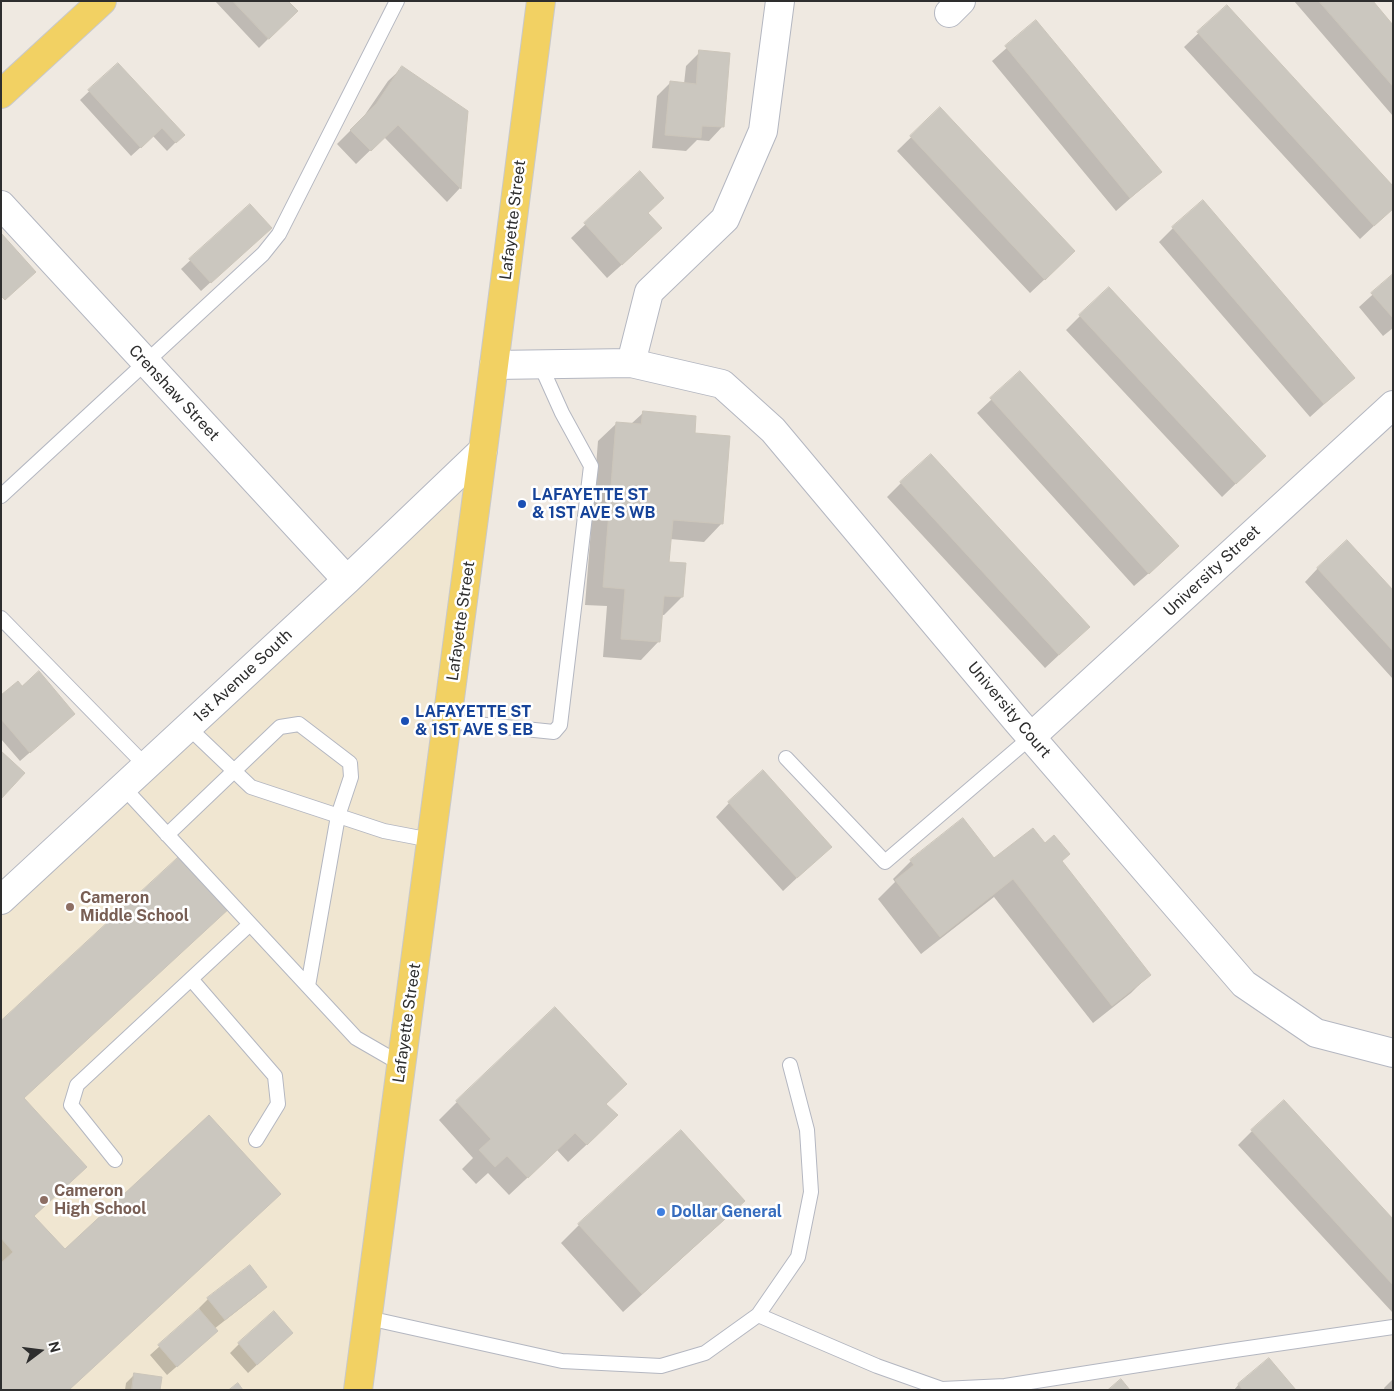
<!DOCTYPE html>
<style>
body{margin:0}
#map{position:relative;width:1394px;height:1391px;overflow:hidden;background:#efe9e1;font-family:"Public Sans",sans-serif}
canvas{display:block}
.frame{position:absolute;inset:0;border:2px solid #2e2e2e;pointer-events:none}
.north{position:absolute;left:15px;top:1326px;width:50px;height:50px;-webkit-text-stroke:4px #fff;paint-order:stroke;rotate:75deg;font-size:14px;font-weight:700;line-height:20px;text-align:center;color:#2e2e2e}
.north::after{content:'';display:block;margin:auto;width:18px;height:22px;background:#2e2e2e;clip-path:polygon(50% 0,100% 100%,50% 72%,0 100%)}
</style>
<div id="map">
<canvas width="1394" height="1391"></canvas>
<div class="frame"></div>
<div class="north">N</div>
</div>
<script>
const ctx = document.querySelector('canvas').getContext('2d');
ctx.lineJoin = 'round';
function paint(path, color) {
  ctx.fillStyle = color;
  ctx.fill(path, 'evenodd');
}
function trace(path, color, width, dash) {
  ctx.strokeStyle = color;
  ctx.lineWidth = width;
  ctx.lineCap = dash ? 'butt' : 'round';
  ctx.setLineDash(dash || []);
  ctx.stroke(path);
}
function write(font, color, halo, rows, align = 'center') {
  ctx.font = font + ' "Public Sans",sans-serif';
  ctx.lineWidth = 5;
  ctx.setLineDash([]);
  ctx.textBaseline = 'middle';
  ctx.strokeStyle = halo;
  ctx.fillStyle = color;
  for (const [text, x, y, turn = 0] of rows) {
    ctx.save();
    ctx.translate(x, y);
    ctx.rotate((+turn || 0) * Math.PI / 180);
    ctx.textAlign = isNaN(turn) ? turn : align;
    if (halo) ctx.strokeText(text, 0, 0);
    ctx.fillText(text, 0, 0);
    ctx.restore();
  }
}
paint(new Path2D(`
 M483,450L358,1390H1V898Z`), '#f0e6d1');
paint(new Path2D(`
 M215,1H287L296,11L259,48Z
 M1294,1H1371L1393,27V116Z
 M1227,6L1393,208L1360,239L1184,47Z
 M1036,22L1160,172L1116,211L992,61Z
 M700,52L722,127L709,141L697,140L686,151L652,148L657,96L670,83L684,84L686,66Z
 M118,64L183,135L167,151L153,136L131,156L80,100Z
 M402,68L466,112L460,188L447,202L384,137L356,164L337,144L362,119L388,81Z
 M940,109L1060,265L1030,293L897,151Z
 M640,173L647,214V242L607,278L571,238Z
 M250,205L261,236L201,291L181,269Z
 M1173,228L1353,378L1310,417L1159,242Z
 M1393,276V328L1383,336L1359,307Z
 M1080,316L1251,469L1222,497L1066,330Z
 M1020,373L1164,560L1134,586L977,413Z
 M643,413L722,523L704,542L670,539L668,563L682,597L664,615H661L659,641L641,660L603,657L607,606L585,605L598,441L617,423L631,424Z
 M901,483L1075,640L1045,668L887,497Z
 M1318,568L1393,592V679L1305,582Z
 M22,687L74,714L20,761L1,739V696Z
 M729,803L830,847L783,891L716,817Z
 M994,860L1061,861L1149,975L1131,993L1093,1023L994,897L921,954L878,899L895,882L893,879L911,861Z
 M1,1023L23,1099L32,1216L1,1390Z
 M457,1102L605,1104L598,1134L568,1162L557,1150L509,1195L488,1173L476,1184L462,1169L473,1158L439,1120Z
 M1252,1131L1393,1221V1313L1238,1145Z
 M725,1219L623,1312L561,1243L579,1225Z
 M266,1287L256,1296L214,1329L207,1340L167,1375L150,1355L200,1310L199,1308L208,1299Z
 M292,1333L248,1373L230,1353L239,1344Z
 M135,1374L159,1390H125L126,1383Z
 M1393,1379V1390H1385L1384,1388Z
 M1239,1384L1294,1390H1234Z`), '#0003');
const building = new Path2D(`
 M233,1H288L298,11L269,39Z
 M1319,1H1373L1393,25V86Z
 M1227,5L1393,186V209L1374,226L1197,32Z
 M1036,20L1162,172L1130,198L1005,46Z
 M699,50L730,53L724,127L702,126L701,138L665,135L670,81L696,84Z
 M118,63L185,135L176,143L162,128L141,148L88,90Z
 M402,66L468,111L461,189L398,125L371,151L350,130L376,104Z
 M940,107L1075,251L1045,280L910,136Z
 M640,171L664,198L648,213L662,228L622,265L584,223Z
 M1203,200L1355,378L1324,404L1172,227Z
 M250,204L272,228L211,283L189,259Z
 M1,233L36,272L5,300L1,296Z
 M1393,274V318L1371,293Z
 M1109,287L1266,456L1236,484L1079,315Z
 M1020,371L1179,546L1149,574L990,398Z
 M643,411L696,416L695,433L730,436L723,524L673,520L669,562L686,563L683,597L664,596L660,642L621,639L625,589L603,587L616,422L641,424Z
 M931,454L1090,627L1059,655L900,482Z
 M1347,540L1393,590V651L1317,568Z
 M39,671L75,714L30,753L1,719V695L18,681L22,686Z
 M1,751L25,773L1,799Z
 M763,770L832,847L797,878L728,802Z
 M963,818L994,858L1033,828L1045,843L1054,835L1070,854L1062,861L1151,975L1112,1006L1013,879L940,937L895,880L914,865L910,860Z
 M183,853L232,906L24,1098L87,1167L34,1216L65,1249L209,1115L281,1194L69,1390H1V1263L13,1252L1,1238V1021Z
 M555,1007L627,1084L606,1104L618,1115L587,1145L575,1133L528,1178L507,1156L495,1167L479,1150L491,1139L456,1101Z
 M1284,1100L1393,1219V1285L1251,1130Z
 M681,1130L745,1201L642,1294L578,1224Z
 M250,1265L267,1287L225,1320L207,1298Z
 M199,1309L218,1331L177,1367L158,1345Z
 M274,1311L293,1333L257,1365L238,1343Z
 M1269,1358L1296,1390H1243L1238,1384Z
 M134,1373L162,1377L160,1390H132Z
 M1121,1379L1130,1390H1108Z
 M238,1383L243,1390H229Z`);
paint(building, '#cbc7bf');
trace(building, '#cbc5ba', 1);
const lane = new Path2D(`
 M1,496L263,254L279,234L397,1
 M1,618L146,766
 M447,721L554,732L560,725L591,466L562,413L540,364
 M188,727L251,787L384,831L431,840
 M786,758L885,862L1031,737
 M123,787L356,1038L401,1064
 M167,835L280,727L299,724L350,763L351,777L338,816L308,986
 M191,979L275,1076L278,1104L256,1140
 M115,1160L71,1105L77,1085L250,924
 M758,1315L877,1366L942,1389L1005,1386L1228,1351L1393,1327
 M368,1318L562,1361L661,1366L705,1353L758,1315L798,1257L811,1192L807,1130L790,1065`);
const street = new Path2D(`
 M949,13L961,1
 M1,205L347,580
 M631,363L722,384L773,430L1017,721L1244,984L1316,1033L1393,1053
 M494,365L631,363L649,292L725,219L763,131L780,1
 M1031,737L1393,405
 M1,900L347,580L483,450`);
const primary = new Path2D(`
 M1,94L102,1
 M358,1390L483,450L541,1`);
trace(lane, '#b4b7c1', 16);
trace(street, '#b4b7c1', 30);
trace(primary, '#c9c9c9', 30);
trace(lane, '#fff', 14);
trace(street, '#fff', 28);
trace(primary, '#f2d163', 28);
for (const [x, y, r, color] of [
 [522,504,5,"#1a4fb4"],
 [405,721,5,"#1a4fb4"],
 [70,907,5,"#8d6e63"],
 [44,1200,5,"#8d6e63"],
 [661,1212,5,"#3f7fe0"]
]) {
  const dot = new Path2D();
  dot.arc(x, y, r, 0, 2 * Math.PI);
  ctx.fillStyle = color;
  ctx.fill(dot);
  trace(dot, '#fff', 2);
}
write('16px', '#2e2e2e', '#fff', [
 ["Lafayette Street",513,220,-83],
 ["Crenshaw Street",174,393,47],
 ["University Street",1212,571,-43],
 ["Lafayette Street",461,621,-82],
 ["1st Avenue South",243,676,-43],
 ["University Court",1009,710,50],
 ["Lafayette Street",407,1023,-82]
]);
write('bold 16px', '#164399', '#fff', [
 ["LAFAYETTE ST",532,495],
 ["& 1ST AVE S WB",532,513],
 ["LAFAYETTE ST",415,712],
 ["& 1ST AVE S EB",415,730]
], 'left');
write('bold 16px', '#785e54', '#fff', [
 ["Cameron",80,898],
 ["Middle School",80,916],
 ["Cameron",54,1191],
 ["High School",54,1209]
], 'left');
write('bold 16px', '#366cbe', '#fff', [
 ["Dollar General",671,1212]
], 'left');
</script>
